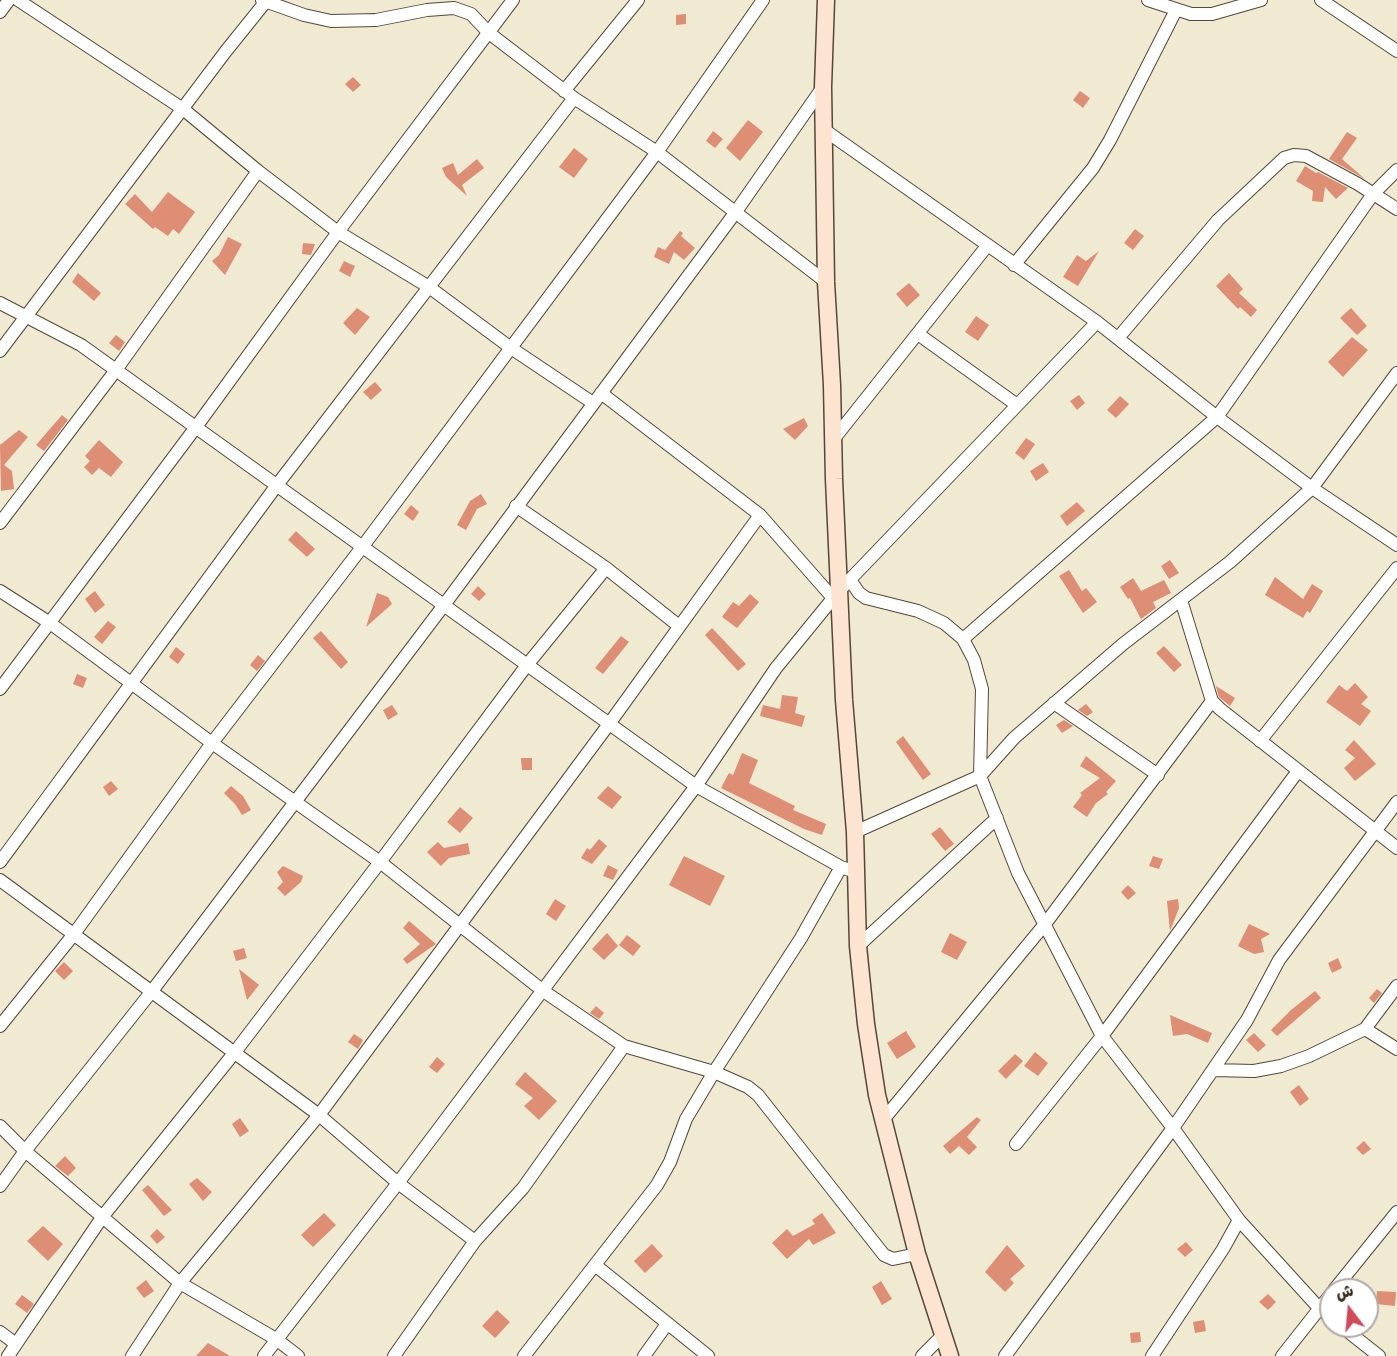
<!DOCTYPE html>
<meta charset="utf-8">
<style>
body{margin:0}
#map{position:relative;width:1397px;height:1356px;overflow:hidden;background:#efead1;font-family:"Shantell Sans","Playpen Sans Arabic",sans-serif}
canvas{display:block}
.north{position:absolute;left:1319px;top:1278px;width:60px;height:60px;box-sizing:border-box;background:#fff;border:2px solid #b1aaa5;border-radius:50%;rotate:344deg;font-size:16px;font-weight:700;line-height:24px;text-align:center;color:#3b2a1e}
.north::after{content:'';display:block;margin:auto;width:21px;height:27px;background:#d1495b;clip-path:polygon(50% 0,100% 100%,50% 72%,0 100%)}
</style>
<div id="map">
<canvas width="1397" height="1356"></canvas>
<div class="north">ش</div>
</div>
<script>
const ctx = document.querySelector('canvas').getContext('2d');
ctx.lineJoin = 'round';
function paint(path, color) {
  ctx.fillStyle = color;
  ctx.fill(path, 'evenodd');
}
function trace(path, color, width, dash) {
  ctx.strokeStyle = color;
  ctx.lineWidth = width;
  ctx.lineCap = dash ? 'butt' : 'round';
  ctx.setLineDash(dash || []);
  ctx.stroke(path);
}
paint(new Path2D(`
 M686,14V24L676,25V15Z
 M353,77L361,85L353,92L345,84Z
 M1080,91L1090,98L1083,108L1073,100Z
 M748,120L763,132L740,161L726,148Z
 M713,131L723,139L715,148L706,141Z
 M1347,132L1357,138L1342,159L1365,179L1329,159Z
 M574,148L588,159L574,178L559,167Z
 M477,159L484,168L462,185L467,196L446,177L442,168L453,163L458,175Z
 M1305,166L1316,173L1318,172L1348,188L1336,199L1325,187L1323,202L1312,201L1313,191L1296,181Z
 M168,192L195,212L179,234L173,229L168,236L155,227L153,229L125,204L135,194L152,212Z
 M1135,229L1144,236L1133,250L1124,243Z
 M680,231L683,233L681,236L695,248L684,260L674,252L669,264L654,257L658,247L665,250Z
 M228,237L242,244L225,275L212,261L219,255Z
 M303,243L315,244L311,255L302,254Z
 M1099,251L1078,286L1063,277L1077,255L1086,261Z
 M344,261L355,266L350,277L339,271Z
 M78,273L101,293L94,301L72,282Z
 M1229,273L1243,289L1239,293L1257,310L1251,317L1240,307L1238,309L1216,286Z
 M909,283L920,295L907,307L896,294Z
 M357,308L370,317L355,335L343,323Z
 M1351,308L1367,326L1357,335L1340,318Z
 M976,316L989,325L978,341L965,332Z
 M116,335L125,342L119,351L109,343Z
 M1352,337L1368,350L1343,377L1328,362Z
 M375,382L382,390L371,400L363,392Z
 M1079,395L1085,403L1077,410L1070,401Z
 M1120,396L1129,404L1116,418L1107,410Z
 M62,415L68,420L44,451L36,445Z
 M804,418L808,426L795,440L783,429Z
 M19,430L28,437L4,465L12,471L14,489L1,491L0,445Z
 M1026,438L1035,444L1024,460L1015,453Z
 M99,440L123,462L111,477L99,468L92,475L84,467L90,461L85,456Z
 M1043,463L1049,472L1036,481L1030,471Z
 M481,494L487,504L477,509L466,530L457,525L470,501Z
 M1077,502L1085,511L1067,526L1060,516Z
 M411,505L419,512L413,521L404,514Z
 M296,531L315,549L307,557L288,540Z
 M1170,560L1179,573L1169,579L1161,566Z
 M1069,570L1082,591L1086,588L1097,602L1083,613L1059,576Z
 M1275,577L1303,599L1312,584L1323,591L1310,613L1307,611L1303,618L1265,595Z
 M1133,578L1141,591L1164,580L1171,593L1153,602L1156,608L1141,619L1130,598L1128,599L1120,587Z
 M478,586L486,594L479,601L471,594Z
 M95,591L105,605L95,613L85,599Z
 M377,593L388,597L392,604L366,627Z
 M750,594L759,602L737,628L722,617L733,602L739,606Z
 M108,621L116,627L102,644L94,637Z
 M712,628L746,664L738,671L705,635Z
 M321,631L348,662L341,669L313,638Z
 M621,636L629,642L603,674L595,668Z
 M1164,646L1182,665L1174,672L1156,653Z
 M176,647L185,654L178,664L169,657Z
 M258,655L265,661L257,671L250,665Z
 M77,674L87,678L83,688L73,684Z
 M1213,676L1216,686L1235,698L1230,706L1219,697Z
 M1355,683L1368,697L1361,704L1371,711L1360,726L1326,702L1339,685L1347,691Z
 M782,695L798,697L795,713L805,716L802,727L760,716L763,705L780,709Z
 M1086,704L1093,712L1087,716L1078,710Z
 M392,705L398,714L388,720L383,710Z
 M1064,720L1073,726L1062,733L1056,725Z
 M903,736L931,774L923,780L896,742Z
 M1354,740L1376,764L1355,781L1344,768L1355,758L1345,750Z
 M742,753L758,760L749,783L795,806L793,810L826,824L822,835L804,829L721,788L729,773L733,775Z
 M1086,756L1116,781L1106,792L1108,794L1096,803L1087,817L1073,807L1082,795L1080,793L1100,778L1080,766Z
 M521,758H532V770H522Z
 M111,781L118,789L109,796L103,787Z
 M231,786L243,796L251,810L242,815L235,804L224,793Z
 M608,786L622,797L612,809L597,798Z
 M460,807L473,818L460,833L447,822Z
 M940,827L954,844L945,851L931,834Z
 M599,839L607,846L592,864L581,858L587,848L590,850Z
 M438,842L444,848L468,843L470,854L449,858L441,866L427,852Z
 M684,856L725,876L710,906L669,885Z
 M1153,856L1163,859L1159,869L1149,866Z
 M608,865L618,870L613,880L603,876Z
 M283,866L303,876L301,882L285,896L277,888L283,882L277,872Z
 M1128,885L1136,893L1128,900L1121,892Z
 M555,899L566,906L556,921L546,914Z
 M1178,899L1179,908L1170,931L1167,901Z
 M409,921L436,944L407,964L403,959L420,944L403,928Z
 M1249,924L1270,934L1261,939L1264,952L1254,954L1238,946Z
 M607,933L618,946L604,960L592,949Z
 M950,933L967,942L957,960L941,952Z
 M627,935L641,946L633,956L619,945Z
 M244,948L247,958L236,961L233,951Z
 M1338,958L1342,968L1332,973L1328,963Z
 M64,962L73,971L64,980L55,971Z
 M239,969L259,985L247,1000Z
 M1377,989L1382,993L1374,1003L1369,998Z
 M1315,991L1321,998L1277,1036L1271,1030L1291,1010Z
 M596,1006L604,1013L599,1019L590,1013Z
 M1170,1015L1212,1033L1208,1043L1187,1034L1173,1036Z
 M906,1031L916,1047L897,1059L887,1043Z
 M1254,1033L1266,1045L1258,1052L1246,1040Z
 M354,1034L363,1040L358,1049L348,1042Z
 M1035,1052L1048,1063L1038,1076L1024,1066Z
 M1015,1054L1023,1061L1006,1079L998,1071Z
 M437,1057L445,1064L437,1073L429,1067Z
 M525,1072L557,1101L539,1120L524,1106L533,1098L515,1084Z
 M1299,1085L1309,1099L1300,1106L1290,1092Z
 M977,1117L981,1120L967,1137L977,1147L969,1155L959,1146L950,1154L943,1146Z
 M240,1118L249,1131L240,1137L232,1124Z
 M1364,1141L1371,1149L1363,1155L1356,1148Z
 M65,1156L76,1168L68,1176L55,1166Z
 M197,1178L212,1192L203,1201L189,1184Z
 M148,1185L172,1210L164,1216L142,1190Z
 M324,1213L336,1225L313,1247L301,1235Z
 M822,1213L836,1233L813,1245L809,1239L787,1259L772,1243L787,1229L793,1236L815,1224L812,1220Z
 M43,1226L63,1244L48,1261L27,1241Z
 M157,1229L165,1237L157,1244L150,1236Z
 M1186,1242L1193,1250L1185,1257L1177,1249Z
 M652,1244L663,1256L645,1273L634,1261Z
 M1007,1245L1025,1266L1010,1279L1014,1283L1005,1292L985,1272Z
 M146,1280L154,1291L144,1298L136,1288Z
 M881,1281L892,1299L882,1305L872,1287Z
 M1377,1291L1396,1292L1395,1306L1376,1304Z
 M1268,1294L1276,1302L1268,1310L1259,1302Z
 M22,1295L34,1304L27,1313L15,1304Z
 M497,1310L510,1322L495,1338L482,1326Z
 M1204,1320L1206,1331L1195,1333L1193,1322Z
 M1140,1332L1141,1342L1131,1343L1130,1333Z
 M208,1343L230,1356H196Z`), '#dd8e74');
const street = new Path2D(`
 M18,0L183,109L258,171L338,232L429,287L511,348L593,403
 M262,0L304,15L331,21L376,20L427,10L454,8L471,14L489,33L574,98L657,152L826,282
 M1148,0L1191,14H1212L1261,0
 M1321,0L1397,51
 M0,12L9,0
 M564,91L638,0
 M823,129L1097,322L1217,417L1312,488L1397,545
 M1014,265L1093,168L1110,140L1176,10
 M0,303L81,345L696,786L841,867L855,872
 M918,334L1017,405
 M1118,338L1218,220L1284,158L1294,155L1306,156L1358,184L1397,209
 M0,351L226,51L267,0
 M601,393L760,515L833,598
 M833,440L987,246
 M516,506L606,568L679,626
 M0,523L116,370L258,171
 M850,580L859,593L866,598L918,611L944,623L963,639L974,660L982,689L980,776L1018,873L1102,1036L1173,1128L1239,1220L1319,1308L1331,1318
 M0,591L50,623L212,743L380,862L542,990L624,1046L714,1072L748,1087L758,1095L884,1255L893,1259L917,1254
 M1181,600L1212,701L1220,709L1397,848
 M963,639L1217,417L1373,194L1397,170
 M0,689L196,427L338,232L513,0
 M1054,703L1158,775
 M1260,741L1397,568
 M855,832L980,776L1014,738L1123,644L1230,562L1312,488L1397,373
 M0,862L277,485L574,98
 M0,880L319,1115L398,1183L475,1241
 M858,946L997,818
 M0,1026L74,934L212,743L363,546L657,152L763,0
 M1365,1029L1397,1049
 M1213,1070L1254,1071L1281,1066L1309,1056L1365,1029L1397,986
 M883,1120L1045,924L1212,701
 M0,1126L25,1151L180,1283L276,1339L298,1356
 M1016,1144L1102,1036L1298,771
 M0,1186L25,1151L152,991L444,605L735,213L823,87
 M595,1265L708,1356
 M1334,1290L1397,1212
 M1341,1326L1379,1356
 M0,1332L16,1344
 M8,1356L103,1216L235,1052L380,862L527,665L606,568
 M132,1356L180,1283L319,1115L609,724L760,515
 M264,1356L398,1183L696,786L776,668L839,591L1097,322
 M394,1356L475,1241L523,1188L624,1046
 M524,1356L657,1185L670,1162L686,1119L714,1072L801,938L841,867
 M644,1356L667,1324
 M922,1356L943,1335
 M1005,1356L1173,1128L1247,1020L1279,960L1397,802
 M1152,1356L1223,1249L1239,1220
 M1282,1356L1331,1294`);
const secondary = new Path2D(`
 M826,0L823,87L826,282L832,385L834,479L844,700L855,832L858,946L866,1024L877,1095L917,1254L950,1356`);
trace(street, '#564739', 14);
trace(secondary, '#564739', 19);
trace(street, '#fff', 12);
trace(secondary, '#fde4d1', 16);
</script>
